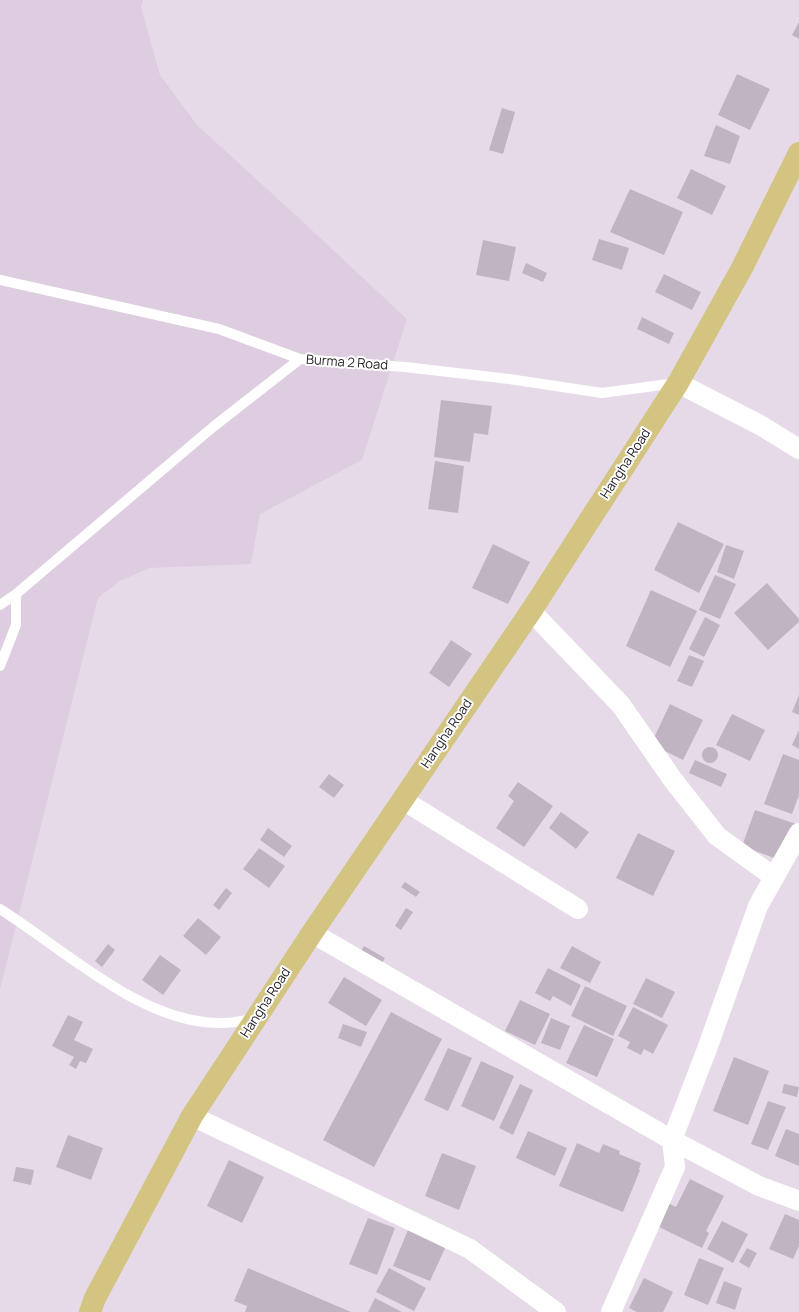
<!DOCTYPE html>
<style>
body{margin:0}
canvas{display:block;background:#e6dae8}
</style>
<canvas width="799" height="1312"></canvas>
<script>
const ctx = document.querySelector('canvas').getContext('2d');
ctx.lineJoin = 'round';
function paint(path, color) {
  ctx.fillStyle = color;
  ctx.fill(path, 'evenodd');
}
function trace(path, color, width, dash) {
  ctx.strokeStyle = color;
  ctx.lineWidth = width;
  ctx.lineCap = dash ? 'butt' : 'round';
  ctx.setLineDash(dash || []);
  ctx.stroke(path);
}
function write(font, color, halo, rows, align = 'center') {
  ctx.font = font + ' Manrope,sans-serif';
  ctx.lineWidth = 4;
  ctx.setLineDash([]);
  ctx.textBaseline = 'middle';
  ctx.strokeStyle = halo;
  ctx.fillStyle = color;
  for (const [text, x, y, turn = 0] of rows) {
    ctx.save();
    ctx.translate(x, y);
    ctx.rotate((+turn || 0) * Math.PI / 180);
    ctx.textAlign = isNaN(turn) ? turn : align;
    if (halo) ctx.strokeText(text, 0, 0);
    ctx.fillText(text, 0, 0);
    ctx.restore();
  }
}
paint(new Path2D(`
 M0,0H143L141,7L160,75L197,125L300,219L407,319L362,460L260,514L251,564L150,568L120,581L98,598L0,990Z`), '#decde1');
paint(new Path2D(`
 M799,22V39L792,35Z
 M737,74L770,89L750,130L718,115Z
 M502,108L515,112L503,154L489,150Z
 M716,125L740,136L730,164L704,156Z
 M691,169L726,186L712,215L677,198Z
 M630,189L683,212L664,255L610,232Z
 M599,239L629,248L622,270L592,260Z
 M483,240L516,247L509,281L476,275Z
 M526,263L547,273L543,282L522,273Z
 M664,274L701,292L692,310L655,292Z
 M642,317L674,333L669,344L637,329Z
 M441,400L492,406L488,435L474,433L470,462L434,457Z
 M435,461L464,466L458,513L428,509Z
 M678,522L724,544L699,593L654,570Z
 M493,544L530,562L508,604L472,588Z
 M726,545L744,551L734,579L717,572Z
 M715,575L736,584L720,619L699,610Z
 M767,583L799,619V622L768,650L734,613Z
 M651,590L697,611L670,667L626,646Z
 M705,617L720,625L704,657L689,649Z
 M451,640L472,654L449,687L429,673Z
 M689,655L704,661L692,687L677,681Z
 M799,695V715L792,712Z
 M670,704L703,720L683,760L651,744Z
 M732,714L765,730L750,761L716,745Z
 M799,730V749L792,745Z
 M702 755a8 8 0 1 1 16 0a8 8 0 1 1-16 0Z
 M783,754L799,760V795L792,814L764,804Z
 M695,760L727,774L721,787L689,773Z
 M329,774L344,785L334,798L319,787Z
 M518,782L553,806L524,847L496,828L514,801L508,796Z
 M755,810L796,824L782,861L742,846Z
 M561,812L589,832L576,849L549,828Z
 M268,828L292,846L284,857L260,840Z
 M638,833L675,851L653,896L616,878Z
 M259,848L285,866L269,888L243,869Z
 M405,882L420,892L416,897L401,887Z
 M226,888L232,893L219,910L213,905Z
 M406,908L413,912L401,930L395,926Z
 M198,918L221,937L206,955L183,936Z
 M108,944L115,950L102,967L95,961Z
 M364,946L385,958L381,965L360,953Z
 M572,946L601,962L590,983L560,968Z
 M160,955L181,970L163,995L142,980Z
 M548,968L581,985L571,1006L553,996L550,1001L535,993Z
 M344,977L382,1000L366,1026L328,1003Z
 M646,978L675,992L662,1018L633,1004Z
 M585,986L627,1006L613,1036L571,1016Z
 M520,1000L550,1014L535,1045L505,1031Z
 M633,1007L668,1025L653,1054L644,1049L641,1055L627,1048L630,1042L618,1036Z
 M391,1012L442,1039L374,1167L323,1140Z
 M68,1015L83,1022L74,1040L93,1049L86,1063L80,1061L76,1069L69,1065L74,1057L52,1046Z
 M551,1018L570,1026L560,1050L541,1043Z
 M343,1024L367,1032L361,1047L338,1038Z
 M584,1025L614,1039L597,1077L566,1063Z
 M448,1048L472,1058L448,1111L424,1100Z
 M734,1057L769,1071L748,1125L713,1111Z
 M481,1061L514,1076L494,1121L461,1106Z
 M520,1084L533,1090L513,1135L499,1128Z
 M784,1084L799,1087L797,1097L782,1093Z
 M768,1101L786,1107L768,1150L751,1144Z
 M786,1129L799,1134V1166L775,1156Z
 M528,1131L567,1148L555,1176L516,1158Z
 M68,1135L103,1148L91,1180L56,1167Z
 M577,1143L599,1153L603,1144L620,1151L619,1154L641,1163L639,1169L640,1170L623,1212L559,1186Z
 M442,1153L476,1166L459,1210L425,1196Z
 M229,1160L264,1177L242,1223L207,1206Z
 M16,1167L34,1170L31,1185L13,1181Z
 M690,1179L724,1196L706,1231L709,1233L702,1248L657,1226L668,1203L676,1207Z
 M785,1214L799,1220V1246L793,1259L769,1249Z
 M368,1218L395,1228L377,1275L349,1264Z
 M722,1221L748,1234L733,1263L707,1249Z
 M408,1230L446,1246L430,1281L393,1266Z
 M747,1248L757,1253L749,1268L739,1262Z
 M699,1258L724,1268L708,1305L684,1295Z
 M248,1268L351,1312H245L247,1306L234,1301Z
 M389,1268L426,1288L414,1311L376,1292Z
 M644,1278L673,1292L663,1312H637L629,1308Z
 M724,1281L742,1288L735,1310L716,1303Z
 M375,1298L402,1312H368Z`), '#c0b4c2');
trace(new Path2D(`
 M0,280L219,329L300,359L405,367L509,379L602,393L676,383
 M0,605L16,594L213,427L300,359
 M0,666L16,625V594
 M0,909C64,949 140,1022 218,1023C230,1024 243,1020 254,1019`), '#fff', 10);
trace(new Path2D(`
 M678,383L760,425L799,449
 M531,611L621,705L673,780L717,836L774,877
 M403,800L578,909
 M312,933L672,1140L759,1186L799,1201
 M192,1116L470,1249L556,1312
 M611,1312L675,1167L672,1140L707,1049L758,906L799,833`), '#fff', 20);
trace(new Path2D(`
 M90,1312L95,1298L192,1116L312,933L531,611L678,383L742,268L799,153`), '#d3c482', 22);
write('13px', '#242025', '#fff', [
 ["Burma 2 Road",347,363,4],
 ["Hangha Road",626,464,-57],
 ["Hangha Road",447,734,-56],
 ["Hangha Road",266,1003,-57]
]);
</script>
